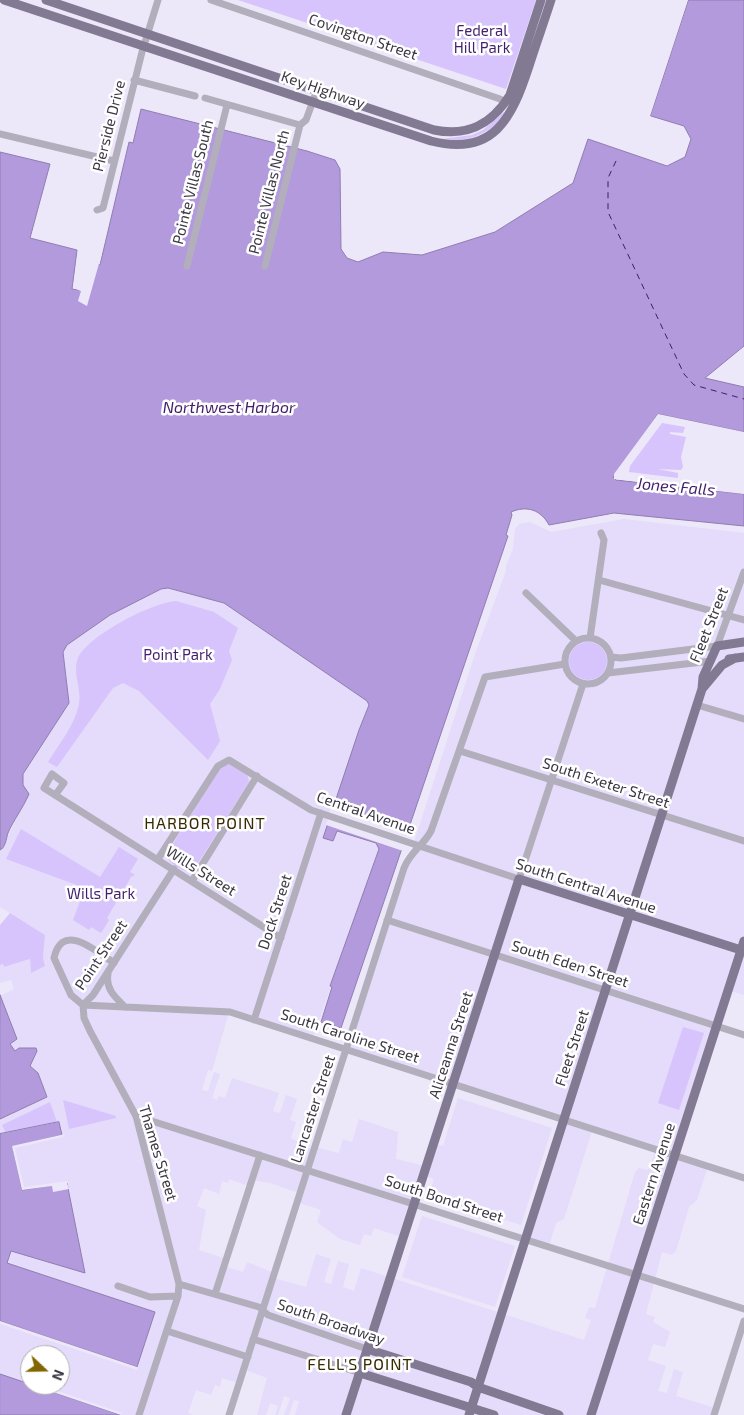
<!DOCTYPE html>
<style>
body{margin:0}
#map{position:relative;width:744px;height:1415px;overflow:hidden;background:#ede7fa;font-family:"Exo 2",sans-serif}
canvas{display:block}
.north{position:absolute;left:20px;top:1345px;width:50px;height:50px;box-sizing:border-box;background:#fff;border:1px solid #b1afb4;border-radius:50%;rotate:111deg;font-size:14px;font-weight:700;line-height:20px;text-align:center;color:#3c3844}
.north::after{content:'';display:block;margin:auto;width:18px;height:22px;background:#826700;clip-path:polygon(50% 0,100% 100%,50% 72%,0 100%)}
</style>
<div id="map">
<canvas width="744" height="1415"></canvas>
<div class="north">N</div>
</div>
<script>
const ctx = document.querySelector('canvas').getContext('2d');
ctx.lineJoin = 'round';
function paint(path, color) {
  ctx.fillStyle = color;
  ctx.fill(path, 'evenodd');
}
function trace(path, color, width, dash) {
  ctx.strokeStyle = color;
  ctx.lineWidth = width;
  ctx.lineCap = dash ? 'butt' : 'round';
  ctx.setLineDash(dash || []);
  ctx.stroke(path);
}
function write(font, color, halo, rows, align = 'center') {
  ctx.font = font + ' "Exo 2",sans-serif';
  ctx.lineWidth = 5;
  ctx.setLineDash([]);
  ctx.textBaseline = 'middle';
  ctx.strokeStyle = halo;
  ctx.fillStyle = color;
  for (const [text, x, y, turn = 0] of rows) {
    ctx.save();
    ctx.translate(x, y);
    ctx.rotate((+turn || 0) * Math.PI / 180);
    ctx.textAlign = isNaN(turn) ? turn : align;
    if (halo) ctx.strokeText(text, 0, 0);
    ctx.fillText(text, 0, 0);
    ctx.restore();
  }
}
paint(new Path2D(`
 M624,519L744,533V995L728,990L675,1154L708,1166L697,1200L689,1207L676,1251L672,1255L662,1252L646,1314L655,1317L653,1322L670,1332L665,1347L653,1344L648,1360L666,1366L658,1391L667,1393L674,1369L683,1372L676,1396L718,1409L716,1415H295L299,1401L294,1400L289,1415H284L290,1398L284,1396L278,1415H275L278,1406L270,1403L266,1415H257L267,1378L243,1369L238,1383L222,1378L220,1387L215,1385L211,1395L196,1390L188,1413L193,1415H121L32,1385H60V1355H30V1384L0,1374V1321L137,1367L155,1312L7,1263L11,1251L85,1272L67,1183L22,1190L12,1146L60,1122L0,1134V1119L47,1097L29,1066L37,1051L36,1048H19L15,1051L10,1044L17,1039L0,996L14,989L11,980L0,983V965L3,964L4,967L30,959L31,973L43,958L45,935L0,907V850L5,844L27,793L23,785V775L69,703L63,652L64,648L110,615L154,591L168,588L224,603L367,701L369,705L326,828L376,843L379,849L313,1038L229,1012L212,1071L208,1070L202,1090L208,1091L214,1072L220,1074L212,1098L217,1100L219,1096L225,1098L232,1078L279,1093L273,1111L280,1113L286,1095L297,1099L290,1120L296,1122L291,1138L313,1150L315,1147L339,1153L343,1139L352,1142L359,1119L398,1132L396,1159L425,1166L433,1143L443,1146L458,1098L552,1128L521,1225L429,1196L434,1179L423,1175L402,1237L374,1228L371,1236L364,1234L360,1245L340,1239L317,1222L321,1210L297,1202L299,1193L270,1183L251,1180L249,1186L229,1179L228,1183L222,1181L219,1194L204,1188L197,1206L206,1210L199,1250L226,1259L224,1265L230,1268L243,1272L247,1262L274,1273L273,1278L306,1287L316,1254L331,1259L324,1282L331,1284L338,1261L349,1264L343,1287L354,1291L361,1268L584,1340L591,1320L585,1318L589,1307L595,1308L635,1172L639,1168L648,1170L656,1149L593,1128L564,1219L556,1223L549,1246L525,1239L563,1119L347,1049L475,654L506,571V566L513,549L515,529L519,524L530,522L551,532Z
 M422,1216L515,1246L495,1307L402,1277Z`), '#e5dbfa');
paint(new Path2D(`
 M238,0H536L506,89Z
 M504,112L506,114C490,134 468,143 442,139L472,135L483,130Z
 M662,423L685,427L683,433L670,432V434L686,437L681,457L683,467L681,470L658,469L678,473V478L629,472L630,466Z
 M176,601L214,612L238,628L229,651L232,660L220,689L210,704L220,741L208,760L139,691L123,683L113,688L57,767L48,762C59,744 75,725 79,704C82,689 72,673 78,658C89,635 151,603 176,601Z
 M569 661a19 19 0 1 1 38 0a19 19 0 1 1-38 0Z
 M229,764L247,774L249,782L195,868L191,872C182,871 168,863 166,855L221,767Z
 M21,829L100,877L119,847L138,859L130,872L135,875L131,877L107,918L109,920L101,933L91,927L89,930L73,920L85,888L6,859Z
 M10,913L45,935L43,958L45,966L31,973L30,959L4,967L3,964L0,965V925Z
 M683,1027L704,1033L679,1110L658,1103Z
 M63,1100L116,1116V1118L69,1129Z
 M50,1102L57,1122L6,1133L2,1125Z`), '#d7c4fc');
const water = new Path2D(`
 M689,0H744V346L705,378L744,387V432L658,414L613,477L616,480L744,494V526L614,513L549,525C541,510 527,505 511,512L512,515L506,535L508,536L341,1028L321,1022L332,987L330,986L379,849L376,843L337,831L333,841L323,838L359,730L369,705L367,701L224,603L168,588L161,589L110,615L67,645L63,652L69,703L23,774V785L29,794C23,808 13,821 8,833C6,840 5,848 0,850V152L50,164L30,238L77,250L72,289L79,290L85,263L100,265L129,142L133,143L141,109L307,151L335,160L340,169L341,249L347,258L358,262L383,252L422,255L495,232L573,183L588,139L667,166L685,157L691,139L684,126L651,116Z
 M0,995L17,1039L10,1044L15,1051L19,1048H36L37,1051L30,1066L38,1073L47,1097L0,1119Z
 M59,1122L62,1135L13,1147L22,1190L67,1183L85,1273L11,1251L7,1263L155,1312L137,1367L0,1321V1134Z
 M0,1374L121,1415H0Z`);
paint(water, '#b29add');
trace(water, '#8f7daf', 1);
paint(new Path2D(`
 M79,248V265L75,288H77L83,261L98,262L100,252L102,253L87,306L78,301L81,291L73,288Z
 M658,414L744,432V435L659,417L616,477L744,492V494L614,479V474Z
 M332,803L410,831L403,851L326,825Z
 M65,1134L63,1137L15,1148L24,1187L67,1181L69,1183H67L69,1189L53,1192L52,1186L22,1190L12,1146Z
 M0,1321L137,1367V1370L0,1324Z
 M32,1385H40L122,1413L121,1415Z`), '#ede7fa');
trace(new Path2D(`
 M616,161L608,178V212L684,374L694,385L744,399`), '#411d6b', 1, [6, 5]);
trace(new Path2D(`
 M211,0L500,99L505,103
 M134,80L195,96
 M205,98L300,125L306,120L317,90
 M0,134L114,161
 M97,210L103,208L142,52L158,0
 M187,266L227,105
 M265,266L300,125
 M599,580L744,620
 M526,593L576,641
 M565 661a23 23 0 1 1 46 0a23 23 0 1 1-46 0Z
 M590,638L604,540L601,533
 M611,657L621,658L717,646L744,572
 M608,673L711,661
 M697,705L744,719
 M460,751L744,841
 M56,794L64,783L52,774L44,788L281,938
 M158,859L218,766L229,760L311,810L519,879L583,684
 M192,881L257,776
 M387,920L744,1035
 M114,963C97,952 62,920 54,958L71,995L83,1005L230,1012L744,1178
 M108,974C105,989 116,998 125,1007
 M83,1005L84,1018L90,1031L136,1116L179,1284L178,1296L139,1415
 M83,1005L93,995L174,869
 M254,1020L321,813
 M136,1116L744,1309
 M179,1284L259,1307L268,1315L367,1349
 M118,1286L150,1297L178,1296
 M215,1294L260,1155
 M167,1331L248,1357
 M253,1339L360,1373
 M229,1415L404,868C411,851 423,846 431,831L485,677L565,664
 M714,1415L744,1321`), '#b2aebb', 7);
trace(new Path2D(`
 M4,0L431,141C494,157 512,118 529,66C536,44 544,22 551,0
 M46,0L434,130C468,137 492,124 510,95L541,0
 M729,659L744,657
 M702,689L722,665L735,658
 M367,1349L471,1382L478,1387L559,1415
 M360,1373L494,1415
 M346,1415L519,879L744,951
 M469,1415L702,689L703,677L717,646L744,642
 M591,1415L744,941`), '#827a92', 9);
write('15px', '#421f6c', '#fff', [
 ["Federal",482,31],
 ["Hill Park",482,48],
 ["Point Park",178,655],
 ["Wills Park",101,894]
]);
write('15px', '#3c3844', '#fff', [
 ["Covington Street",363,37,19],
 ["Key Highway",323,90,19],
 ["Pierside Drive",109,126,-76],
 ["Pointe Villas South",193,182,-76],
 ["Pointe Villas North",269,192,-76],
 ["Fleet Street",709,625,-68],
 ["South Exeter Street",606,783,18],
 ["Central Avenue",366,813,19],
 ["Wills Street",201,871,32],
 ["South Central Avenue",586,886,18],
 ["Dock Street",275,912,-72],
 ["Point Street",101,955,-56],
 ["South Eden Street",570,964,18],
 ["South Caroline Street",350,1036,18],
 ["Aliceanna Street",451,1045,-72],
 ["Fleet Street",572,1048,-72],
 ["Lancaster Street",313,1109,-72],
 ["Thames Street",158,1153,73],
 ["Eastern Avenue",654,1174,-72],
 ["South Bond Street",444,1199,18],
 ["South Broadway",331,1322,19]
]);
write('italic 16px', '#411d6b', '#fff', [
 ["Northwest Harbor",229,408],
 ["Jones Falls",676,487,5]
]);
ctx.letterSpacing = '1px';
write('16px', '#372a00', '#fff', [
 ["HARBOR POINT",205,824],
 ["FELL'S POINT",360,1365]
]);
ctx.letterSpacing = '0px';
</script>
